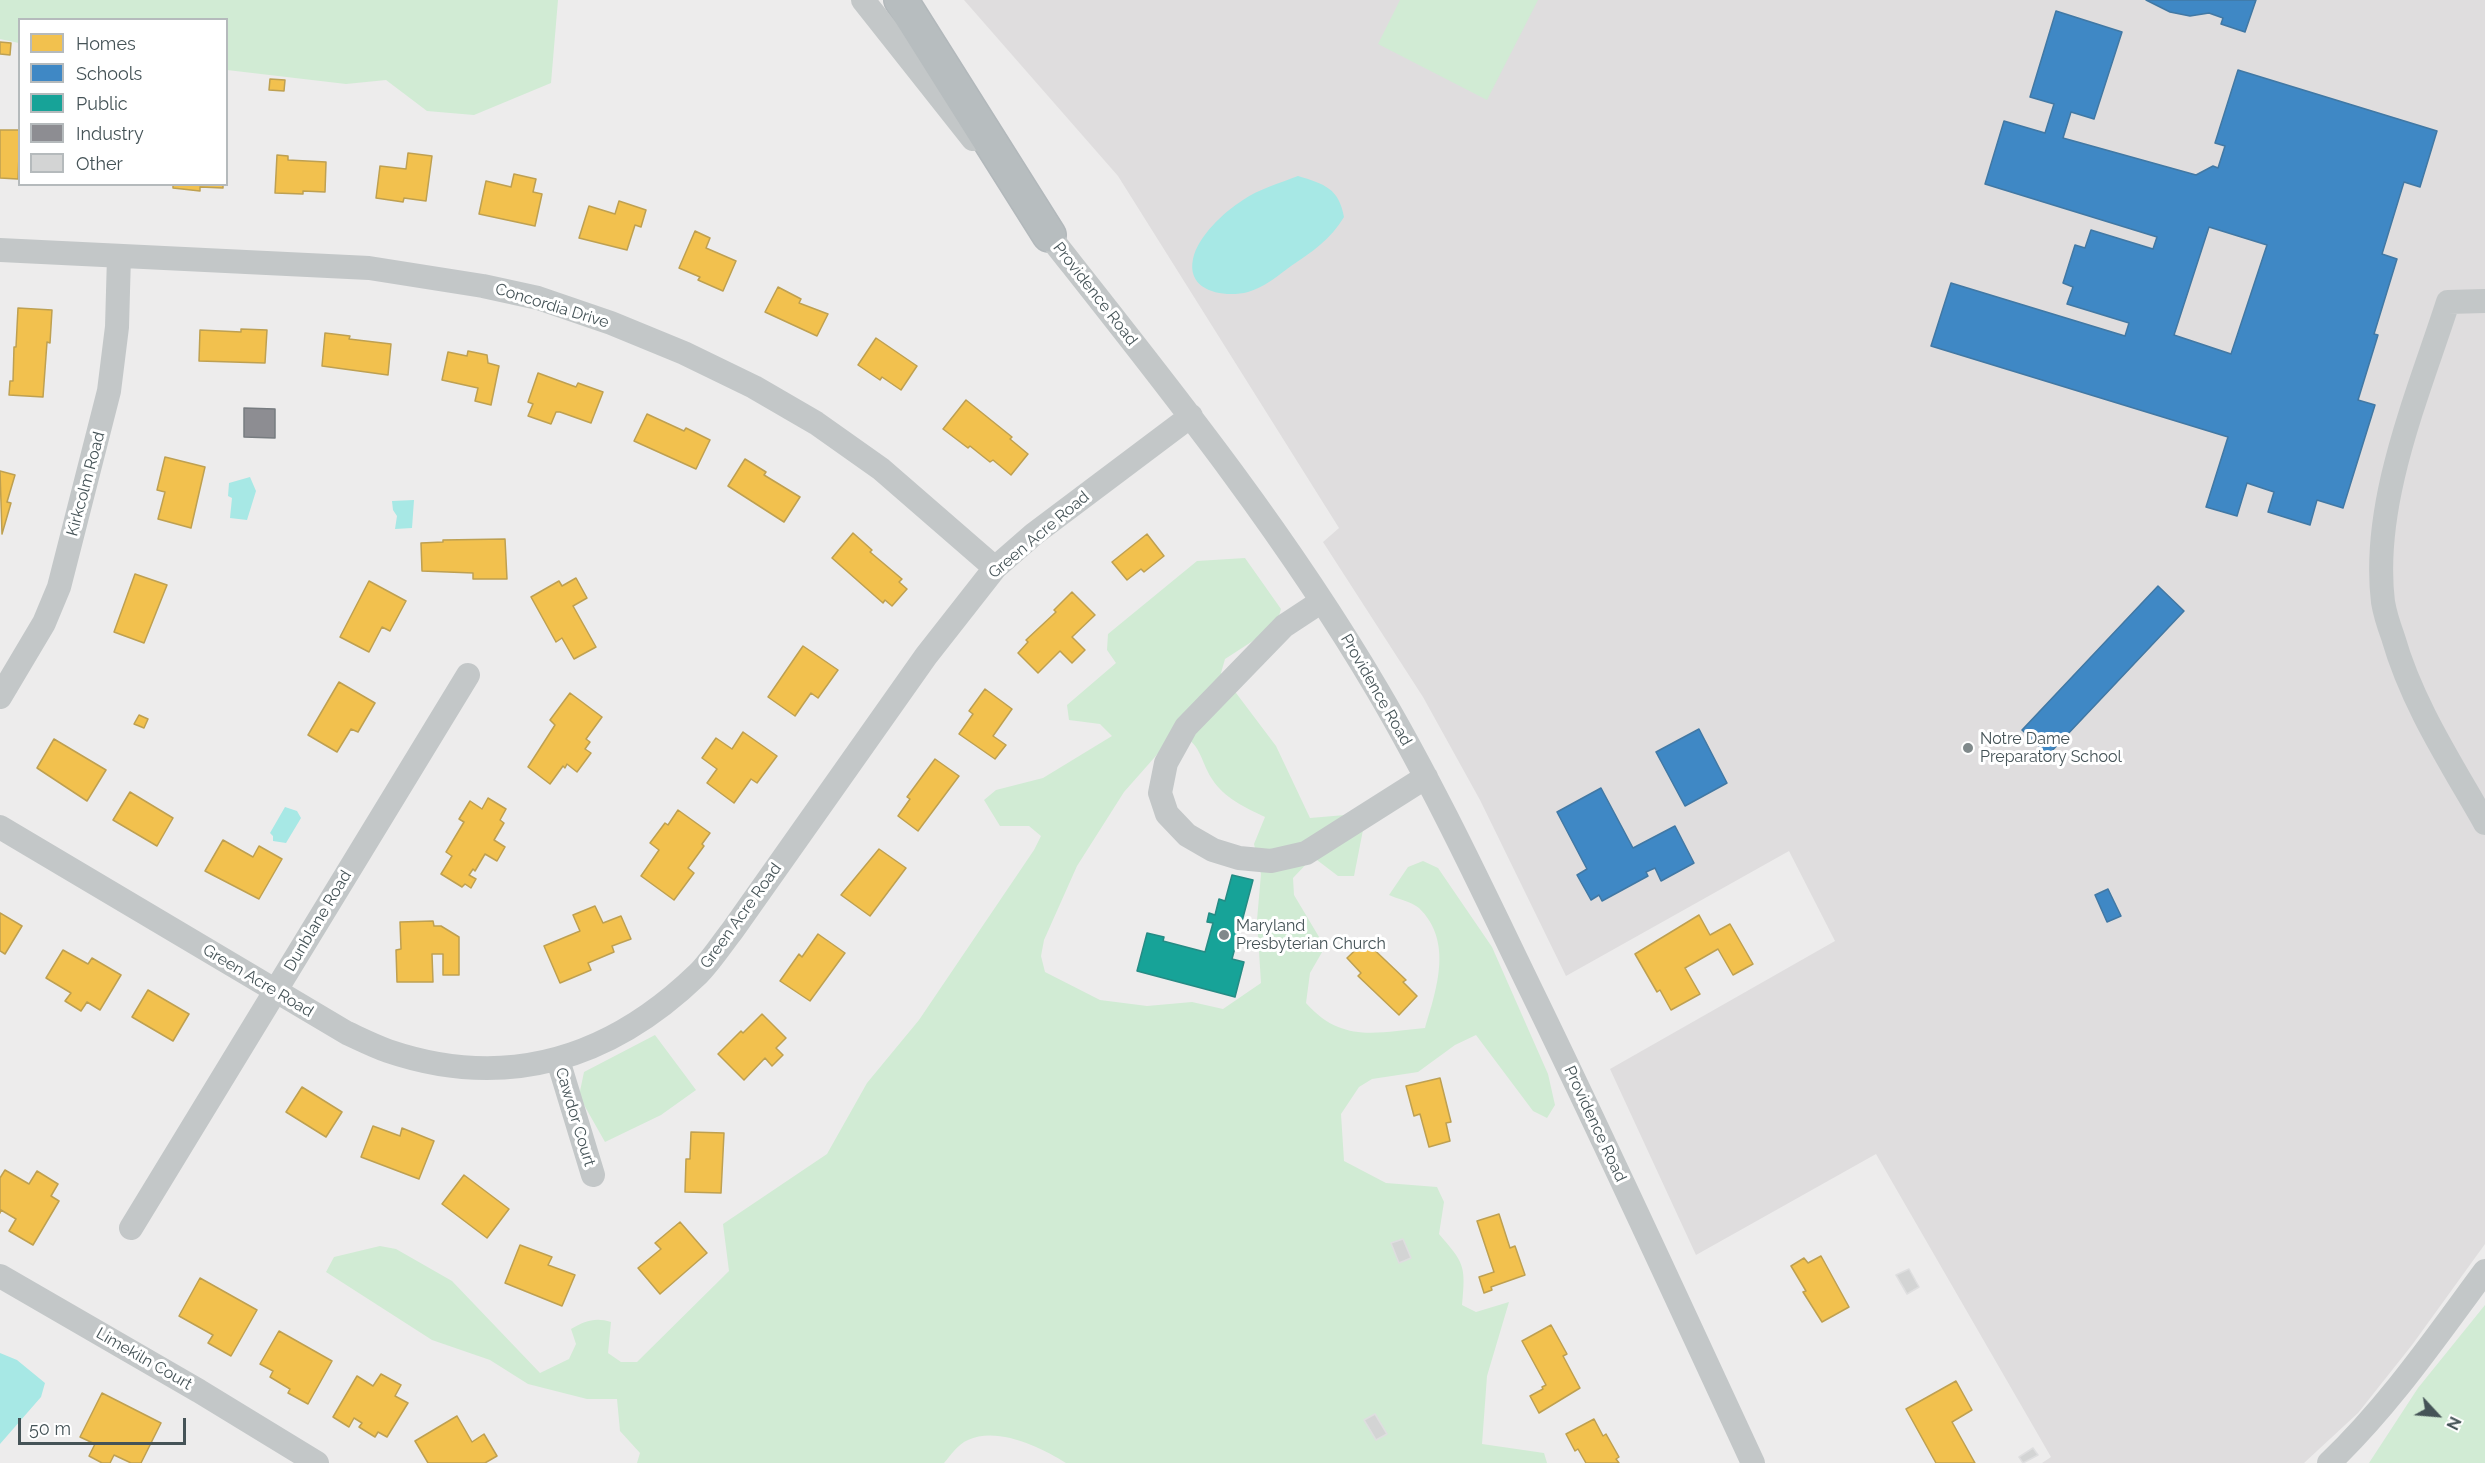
<!DOCTYPE html>
<style>
body{margin:0}
#map{position:relative;width:2485px;height:1463px;overflow:hidden;background:#edecec;font-family:Raleway,sans-serif}
canvas{display:block}
.legend{position:absolute;left:18px;top:18px;width:210px;height:168px;box-sizing:border-box;background:#fff;border:2px solid #b5babc;margin:0;padding:8px 10px;list-style:none;font-size:18px;color:#455357}
.legend li{display:flex;align-items:center;gap:12px;height:30px}
.legend b{width:30px;border:2px solid #b5babc}
.north{position:absolute;left:2407px;top:1385px;width:60px;height:60px;-webkit-text-stroke:4px #fff;paint-order:stroke;rotate:116deg;font-size:16px;font-weight:700;line-height:24px;text-align:center;color:#455357}
.north::after{content:'';display:block;margin:auto;width:21px;height:27px;background:#455357;clip-path:polygon(50% 0,100% 100%,50% 72%,0 100%)}
.scale{position:absolute;left:18px;top:1418px;width:168px;height:27px;box-sizing:border-box;border:3px solid #455357;border-top:0;padding-left:8px;font-size:18px;line-height:21px;white-space:nowrap;color:#455357;-webkit-text-stroke:4px #fff;paint-order:stroke}
</style>
<div id="map">
<canvas width="2485" height="1463"></canvas>
<ul class="legend">
<li><b style="height:16px;background:#f2c14e"></b>Homes</li>
<li><b style="height:16px;background:#3f88c5"></b>Schools</li>
<li><b style="height:16px;background:#17a398"></b>Public</li>
<li><b style="height:16px;background:#8d8d92"></b>Industry</li>
<li><b style="height:16px;background:#d3d4d4"></b>Other</li>
</ul>
<div class="north">N</div>
<div class="scale">50 m</div>
</div>
<script>
const ctx = document.querySelector('canvas').getContext('2d');
ctx.lineJoin = 'round';
function paint(path, color) {
  ctx.fillStyle = color;
  ctx.fill(path, 'evenodd');
}
function trace(path, color, width, dash) {
  ctx.strokeStyle = color;
  ctx.lineWidth = width;
  ctx.lineCap = dash ? 'butt' : 'round';
  ctx.setLineDash(dash || []);
  ctx.stroke(path);
}
function write(font, color, halo, rows, align = 'center') {
  ctx.font = font + ' Raleway,sans-serif';
  ctx.lineWidth = 6;
  ctx.setLineDash([]);
  ctx.textBaseline = 'middle';
  ctx.strokeStyle = halo;
  ctx.fillStyle = color;
  for (const [text, x, y, turn = 0] of rows) {
    ctx.save();
    ctx.translate(x, y);
    ctx.rotate((+turn || 0) * Math.PI / 180);
    ctx.textAlign = isNaN(turn) ? turn : align;
    if (halo) ctx.strokeText(text, 0, 0);
    ctx.fillText(text, 0, 0);
    ctx.restore();
  }
}
paint(new Path2D(`
 M964,0H2485V1244L2412,1345L2358,1413L2304,1463H2042L2051,1457L1876,1154L1696,1255L1610,1069L1835,941L1789,851L1566,976L1480,800L1423,697L1323,542L1339,528L1118,176Z`), '#dfddde');
paint(new Path2D(`
 M0,0H558L551,83L474,115L427,111L386,80L346,84L227,70L226,20H20L19,43L0,39Z
 M1400,0H1538L1487,100L1378,44Z
 M1245,558L1281,609L1276,626L1225,659L1221,673L1276,746L1310,818L1357,814L1363,830L1354,876H1338L1313,857L1293,878L1294,895L1325,947L1310,973L1306,1003C1342,1044 1378,1032 1425,1028C1437,988 1453,941 1419,908C1412,902 1398,899 1389,895L1408,867L1423,861L1438,868L1492,947L1548,1074L1555,1105L1547,1118L1533,1111L1476,1035L1455,1045L1418,1072L1372,1079L1359,1087L1341,1114L1344,1161L1386,1183L1437,1187L1444,1202L1439,1234C1464,1263 1466,1265 1462,1305L1476,1312L1509,1302L1487,1376L1482,1444L1544,1453L1547,1463H1066C1041,1447 997,1426 968,1440C958,1444 951,1455 944,1463H637L640,1453L620,1431L617,1399H587L528,1384L490,1360L432,1340L326,1272L334,1257L380,1246L396,1249L452,1281L540,1373L569,1359L576,1344L571,1329C585,1321 595,1317 611,1322L608,1353L621,1362H637L729,1271L723,1224L827,1154L867,1083L919,1020L1034,850L1041,836L1029,826H1000L984,800L996,790L1043,778L1112,736L1100,724L1069,720L1067,705L1116,663L1107,650L1108,634L1197,561ZM1177,732C1202,744 1199,758 1212,779C1224,798 1246,808 1265,817L1254,844L1261,874L1257,920L1261,983L1223,1009L1192,1002L1147,1006L1100,1000L1045,972L1041,956L1044,940L1077,866L1124,792Z
 M655,1035L696,1090L661,1115L605,1142L579,1096L584,1072Z
 M2485,1305V1463H2369L2418,1388Z`), '#d1ebd4');
paint(new Path2D(`
 M1298,176C1324,184 1339,188 1344,217C1331,239 1312,252 1291,266C1279,275 1263,288 1248,292C1225,298 1186,292 1193,259C1198,236 1224,212 1243,200C1259,189 1280,183 1298,176Z
 M250,477L256,491L247,520L230,518L232,498L228,496L229,483Z
 M414,500L412,528L395,529L397,516L393,510L392,501Z
 M285,807L297,811L301,818L286,843L273,841V836L270,833Z
 M0,1353L17,1360L45,1383L41,1397L0,1444Z`), '#a7e8e5');
const homes = new Path2D(`
 M0,42L11,43L10,55L0,54Z
 M270,79L285,80L284,91L269,90Z
 M0,130H20L18,179L0,178Z
 M408,153L432,156L426,201L404,198L403,202L376,198L380,166L406,169Z
 M277,155L288,156V160L326,162L325,192L303,191V194L275,193Z
 M514,174L536,179L533,192L542,194L535,226L479,214L486,181L511,187Z
 M173,184H223V188L200,187V191L173,188Z
 M619,201L646,210L641,227L635,225L627,250L579,238L589,206L615,214Z
 M695,231L710,238L706,248L736,261L723,291L698,280L700,277L679,268Z
 M778,287L801,299L799,303L828,314L817,336L765,312Z
 M18,308L52,310L50,343L47,342L43,397L9,395L10,381H13L14,347H16Z
 M241,329L267,330L265,363L199,361L200,330L241,332Z
 M325,333L350,336L349,339L391,344L388,375L322,366Z
 M876,338L917,366L901,390L882,377L880,380L858,365Z
 M468,351L487,355L488,363L499,366L491,405L475,401L478,388L442,380L448,352L467,356Z
 M538,373L576,387L578,383L603,392L591,423L560,412H556L551,424L528,416L533,404L528,402Z
 M966,400L1012,437L1010,439L1028,454L1011,475L993,460L990,462L970,446L968,448L943,429Z
 M647,414L684,431L686,428L710,440L696,469L634,441Z
 M165,457L205,467L191,528L158,519L165,492L157,490Z
 M745,459L766,472L764,475L800,497L784,522L728,486Z
 M0,471L15,475L7,502L11,503L2,534Z
 M853,533L872,550L870,552L902,579L899,582L907,589L892,606L885,600L883,603L832,558Z
 M1147,534L1164,556L1144,572L1141,569L1127,580L1112,562Z
 M505,539L507,579H473V573L422,571L421,543L443,542V540Z
 M135,574L167,585L144,643L114,632Z
 M576,578L587,598L573,606L596,647L574,659L562,638L556,642L531,597L559,581L562,586Z
 M369,581L406,601L390,631L382,627L369,652L340,637Z
 M1072,592L1095,615L1072,637L1085,650L1072,663L1060,651L1038,673L1018,653L1028,642L1026,640L1056,612L1054,610Z
 M803,646L838,670L818,698L811,693L795,716L768,697Z
 M339,682L375,703L358,732L351,729L337,752L308,735Z
 M985,689L1012,709L993,736L1006,745L995,759L959,734L973,714L969,711Z
 M570,693L602,717L586,739L590,742L585,749L591,753L577,772L567,764L565,768L563,766L550,784L528,767L555,725L550,720Z
 M139,715L148,719L144,728L134,724Z
 M743,732L777,756L757,783L751,779L734,803L707,783L717,769L702,758L716,738L732,749Z
 M54,739L106,770L87,801L37,768Z
 M935,759L959,776L918,831L898,816L910,799L907,797Z
 M130,792L173,818L157,846L113,820Z
 M488,798L506,809L500,820L504,823L494,840L505,847L497,861L485,854L475,871L473,869L469,875L476,879L471,888L465,884L462,887L441,874L452,856L446,852L464,822L459,819L470,801L482,809Z
 M678,810L710,833L702,844L704,846L688,868L694,873L674,900L641,876L659,850L650,843L665,823L668,825Z
 M223,840L253,857L259,846L282,859L259,899L205,871Z
 M879,849L906,868L870,916L841,895Z
 M595,906L603,923L621,916L631,939L612,946L614,952L588,963L591,970L560,983L544,946L580,931L573,915Z
 M0,913L22,926L5,954L0,951Z
 M1699,915L1710,935L1730,924L1753,964L1733,975L1718,949L1685,968L1700,994L1671,1010L1660,990L1657,992L1635,954Z
 M433,921L434,926H441L459,937V975H443V954H432L433,982H397L396,950L401,949L400,922Z
 M818,934L845,953L810,1001L780,981L799,954L802,957Z
 M1365,941L1406,980L1403,982L1417,996L1399,1015L1358,976L1361,973L1347,958Z
 M63,950L88,964L92,958L121,975L100,1010L87,1002L81,1011L65,1001L71,993L46,978Z
 M148,990L189,1014L173,1041L132,1017Z
 M762,1014L786,1038L776,1048L783,1055L772,1066L765,1058L744,1080L718,1054L741,1031L743,1033Z
 M1440,1078L1451,1122L1446,1123L1450,1141L1429,1147L1420,1114L1414,1116L1406,1086Z
 M302,1087L342,1112L326,1137L286,1112Z
 M373,1126L400,1136L402,1128L434,1141L419,1179L361,1157Z
 M691,1132L724,1133L721,1193L685,1192L686,1159H690Z
 M5,1170L29,1184L37,1171L58,1184L51,1196L59,1201L33,1245L9,1231L16,1219L1,1210L0,1213V1178Z
 M464,1175L509,1209L487,1238L442,1204Z
 M1499,1214L1510,1248L1515,1246L1525,1275L1491,1287L1492,1290L1484,1293L1479,1277L1494,1272L1477,1221Z
 M680,1222L707,1253L660,1294L638,1268L661,1249L655,1243Z
 M520,1245L552,1257L548,1265L575,1275L562,1306L505,1283Z
 M1821,1256L1849,1307L1822,1322L1803,1292L1806,1291L1791,1266L1804,1258L1808,1263Z
 M200,1278L257,1310L231,1356L208,1343L213,1335L179,1316Z
 M1551,1325L1567,1354L1563,1356L1580,1388L1539,1413L1530,1396L1543,1389L1542,1387L1546,1385L1522,1341Z
 M279,1331L332,1361L308,1404L288,1393L290,1389L270,1377L273,1371L260,1364Z
 M381,1374L401,1385L395,1396L408,1403L387,1437L378,1432L375,1437L359,1427L362,1423L354,1418L349,1427L333,1417L357,1376L373,1386Z
 M1956,1381L1972,1410L1952,1422L1975,1463H1936L1906,1409Z
 M102,1393L161,1423L141,1463H131L114,1455L110,1463H102L89,1456L95,1444L80,1437Z
 M457,1416L472,1442L484,1434L497,1456L485,1463H428L415,1441Z
 M1594,1419L1603,1436L1606,1434L1619,1457L1616,1459L1619,1463H1586L1578,1449L1575,1451L1566,1434Z`);
paint(homes, '#f2c14e');
trace(homes, '#bea051', 1.5);
const schools = new Path2D(`
 M2146,0H2256L2245,32L2221,24L2223,18L2209,13L2190,16L2170,12Z
 M2056,11L2122,32L2094,119L2071,112L2063,138L2196,175L2213,166L2218,168L2225,146L2215,143L2238,70L2437,131L2420,187L2404,182L2382,254L2397,259L2374,334L2378,335L2358,400L2375,405L2343,508L2317,500L2310,525L2268,512L2274,492L2247,483L2237,516L2206,507L2228,437L1931,346L1951,283L2125,336L2129,323L2067,304L2073,287L2063,283L2075,245L2085,248L2091,230L2153,249L2157,237L1985,184L2004,121L2045,133L2054,104L2030,97ZM2209,227L2267,245L2231,354L2174,335Z
 M2158,586L2184,611L2048,755L2022,730Z
 M1699,729L1727,783L1685,806L1656,752Z
 M1601,788L1633,848L1675,826L1694,863L1661,881L1655,868L1646,872L1648,876L1602,901L1599,895L1591,900L1577,875L1587,869L1557,812Z
 M2108,889L2121,916L2107,922L2095,895Z`);
paint(schools, '#3f88c5');
trace(schools, '#4178a4', 1.5);
const public = new Path2D(`
 M1232,875L1253,880L1232,959L1244,962L1235,997L1137,971L1147,933L1164,937L1163,941L1205,952L1213,923L1207,922L1209,913L1215,915L1219,899L1225,901Z`);
paint(public, '#17a398');
trace(public, '#258b84', 1.5);
const industry = new Path2D(`
 M244,408L275,409V438L244,437Z`);
paint(industry, '#8d8d92');
trace(industry, '#777c80', 1.5);
const building = new Path2D(`
 M1403,1239L1411,1258L1399,1263L1391,1243Z
 M1909,1269L1919,1287L1907,1294L1896,1275Z
 M1375,1414L1387,1434L1376,1440L1364,1420Z
 M2033,1448L2038,1455L2023,1463L2019,1457Z`);
paint(building, '#d3d4d4');
trace(building, '#dededf', 1.5);
const highway = new Path2D(`
 M901,0L1049,235`);
trace(highway, '#b2b8bb', 36);
trace(new Path2D(`
 M863,0L973,139
 M1039,223C1158,374 1280,524 1378,691C1435,788 1483,891 1532,992C1608,1148 1680,1306 1753,1463
 M0,250L369,268L483,286L538,298L611,323L684,353L754,387L816,423L881,469L995,568
 M2485,301L2448,302C2418,395 2371,503 2383,602C2385,614 2389,626 2393,637C2412,704 2451,763 2485,823
 M1322,601L1284,626L1186,727L1166,763L1160,793L1167,814L1187,835L1213,850L1239,858L1271,861L1306,853L1426,777
 M0,697L44,623L59,587L109,391L117,327L119,256
 M0,827L347,1033C360,1039 374,1046 388,1051C506,1091 610,1059 698,974C710,962 721,945 732,931L926,656L995,568L1034,534L1191,416
 M558,1060L593,1175
 M131,1228L468,675
 M0,1276L199,1391L317,1463
 M2329,1463C2389,1406 2436,1337 2485,1271`), '#c3c7c8', 24);
trace(highway, '#b7bdbf', 33);
for (const [x, y, r, color] of [
 [1968,748,6,"#80898b"],
 [1224,935,6,"#80898b"]
]) {
  const dot = new Path2D();
  dot.arc(x, y, r, 0, 2 * Math.PI);
  ctx.fillStyle = color;
  ctx.fill(dot);
  trace(dot, '#fff', 2);
}
write('16px', '#455357', '#fff', [
 ["Providence Road",1095,294,52],
 ["Concordia Drive",552,306,17],
 ["Kirkcolm Road",86,484,-75],
 ["Green Acre Road",1039,535,-40],
 ["Providence Road",1376,690,60],
 ["Green Acre Road",741,916,-54],
 ["Dunblane Road",318,921,-59],
 ["Green Acre Road",258,981,31],
 ["Cawdor Court",575,1117,73],
 ["Providence Road",1595,1124,65],
 ["Limekiln Court",144,1359,30]
]);
write('16px', '#455357', '#fff', [
 ["Notre Dame",1980,739],
 ["Preparatory School",1980,757],
 ["Maryland",1236,926],
 ["Presbyterian Church",1236,944]
], 'left');
</script>
